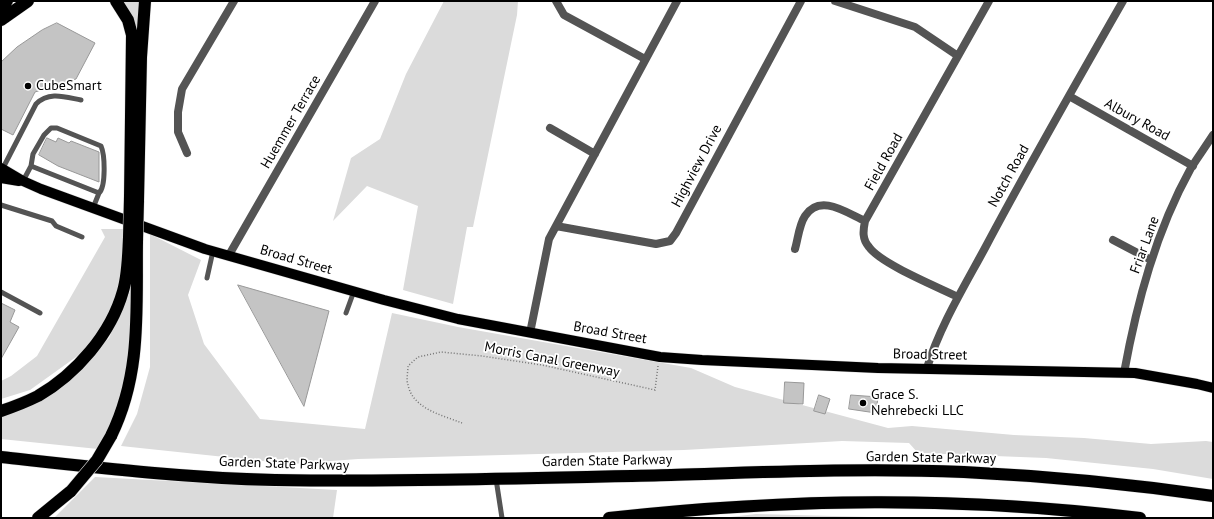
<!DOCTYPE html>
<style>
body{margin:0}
#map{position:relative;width:1214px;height:519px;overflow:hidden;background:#fff;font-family:"PT Sans",sans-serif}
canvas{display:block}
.frame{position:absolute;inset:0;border:2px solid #000;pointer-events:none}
</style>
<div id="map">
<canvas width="1214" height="519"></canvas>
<div class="frame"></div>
</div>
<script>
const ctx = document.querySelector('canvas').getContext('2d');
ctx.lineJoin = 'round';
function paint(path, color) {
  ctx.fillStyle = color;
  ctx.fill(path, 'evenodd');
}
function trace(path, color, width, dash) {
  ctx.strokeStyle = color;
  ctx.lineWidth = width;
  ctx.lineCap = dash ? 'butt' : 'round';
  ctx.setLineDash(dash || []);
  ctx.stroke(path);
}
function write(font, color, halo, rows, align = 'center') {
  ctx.font = font + ' "PT Sans",sans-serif';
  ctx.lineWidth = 3.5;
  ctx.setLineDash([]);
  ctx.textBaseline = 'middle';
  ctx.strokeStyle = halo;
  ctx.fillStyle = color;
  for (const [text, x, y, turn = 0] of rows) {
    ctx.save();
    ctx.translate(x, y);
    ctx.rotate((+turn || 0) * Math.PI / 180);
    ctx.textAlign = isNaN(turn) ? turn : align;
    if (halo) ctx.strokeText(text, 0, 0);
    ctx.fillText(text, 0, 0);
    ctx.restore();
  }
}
paint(new Path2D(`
 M121,1H140L137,33Z
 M444,1H518L517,15L473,227H467L453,304L403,290L418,206L367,186L333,221L351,158L380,139L406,74Z
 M101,229H125L121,283L106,323L83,352L30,390L1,399V381L11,376L37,356L105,237Z
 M150,234L201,260L188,295L204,344L260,419L365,429L392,313L458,327L691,368L735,387L888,428L912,426L1014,435L1084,438L1151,444L1206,441L1213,442V479L1153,469L1046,458L918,453L909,443L842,441L684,450L358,459L291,464L121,446L137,414L150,367Z
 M135,280L130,374L117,414L98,449L1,439V415L26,407L60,388L109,338Z
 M95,477L337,490L333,518H54Z
 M756,514L910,518H722Z`), '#dbdbdb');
const building = new Path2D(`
 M57,23L95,43L76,79L35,92L13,135L1,129V62L17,47L42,30Z
 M47,138L56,142L58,138L69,143L71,141L99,152V182L58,166L39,155Z
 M238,285L329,311L304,406Z
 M1,303L15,310L10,322L19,327L1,359Z
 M785,382L804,383L803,404L784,403Z
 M819,395L830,399L825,414L814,411Z
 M851,395L878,397L876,413L849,409Z`);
paint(building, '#c4c4c4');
trace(building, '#989898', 1);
const primary = new Path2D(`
 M1,168L23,181L41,189L205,249L384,300L458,319L660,357L702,360L878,368L1135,373L1197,384L1213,388
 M1,178L19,181`);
const highway = new Path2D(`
 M116,1L128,20L132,35L130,197
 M1,7L7,1
 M1,20L28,1
 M138,201L141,57L145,1
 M1,411C13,407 26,402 38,396C76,374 111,334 123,291C128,274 128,256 129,237
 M111,436C142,373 136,309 137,241
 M1,457C92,467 183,478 275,480C407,482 539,478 671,475C769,472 866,468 964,472C1047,476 1131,484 1213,496
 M38,518L71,491
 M609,518C789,498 961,496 1140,518`);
trace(primary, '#dbdbdb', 11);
trace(highway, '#dbdbdb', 13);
trace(new Path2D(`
 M462,423C442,415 413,409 408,385C406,380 408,372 408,366L418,357L441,352L482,356L542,365L655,390L658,366`), '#767676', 1.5, [1, 2]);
trace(new Path2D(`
 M31,166L99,193L93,208
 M3,168L36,104C49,91 65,97 81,100
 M23,181L31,166L33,154L44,135L51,128H57L101,146C105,155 106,187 99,193
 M1,205L52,221L56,226L82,237
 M207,278L213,251
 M1,292L40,313
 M346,313L354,291
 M496,479L502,518`), '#545454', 5);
trace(new Path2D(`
 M556,1L564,15L645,59
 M835,1L915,27L958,56
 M1069,96L1193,166
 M550,128L595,154
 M187,153L178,132V112L182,89L234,1
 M556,226L656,244L670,241L676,233L801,1
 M1113,240L1151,260
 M795,249C798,239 799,225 805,216C820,193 847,213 865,221
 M229,255L375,1
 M958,297C938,287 881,264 869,247C862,239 863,231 865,221L989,1
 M530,333L549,239L677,1
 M927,368C940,326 964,287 985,248C1029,165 1076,83 1123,1
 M1124,373C1137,302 1156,231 1191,168C1198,157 1206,146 1213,135`), '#545454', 8);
trace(primary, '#000', 10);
trace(highway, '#000', 12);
const highwayBridge = new Path2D(`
 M129,237L130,197
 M137,241L138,201
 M71,491L97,460L111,436`);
trace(highwayBridge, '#dbdbdb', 13, []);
trace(highwayBridge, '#000', 12);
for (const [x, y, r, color] of [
 [28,86,4,"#000"],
 [863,403,4,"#000"]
]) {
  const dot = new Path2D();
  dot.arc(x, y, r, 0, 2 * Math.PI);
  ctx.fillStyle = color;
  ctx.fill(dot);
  trace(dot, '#fff', 1.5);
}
write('14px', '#000', '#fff', [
 ["CubeSmart",36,86],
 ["Grace S.",871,395],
 ["Nehrebecki LLC",871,411]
], 'left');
write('14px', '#000', '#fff', [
 ["Albury Road",1137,120,29],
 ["Huemmer Terrace",291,122,-60],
 ["Field Road",884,162,-61],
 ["Highview Drive",697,166,-62],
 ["Notch Road",1009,176,-61],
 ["Friar Lane",1145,245,-70],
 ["Broad Street",296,260,16],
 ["Broad Street",610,333,10],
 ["Broad Street",930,355,1],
 ["Morris Canal Greenway",552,360,11],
 ["Garden State Parkway",931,458,1],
 ["Garden State Parkway",607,461,-1],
 ["Garden State Parkway",284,464,2]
]);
</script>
